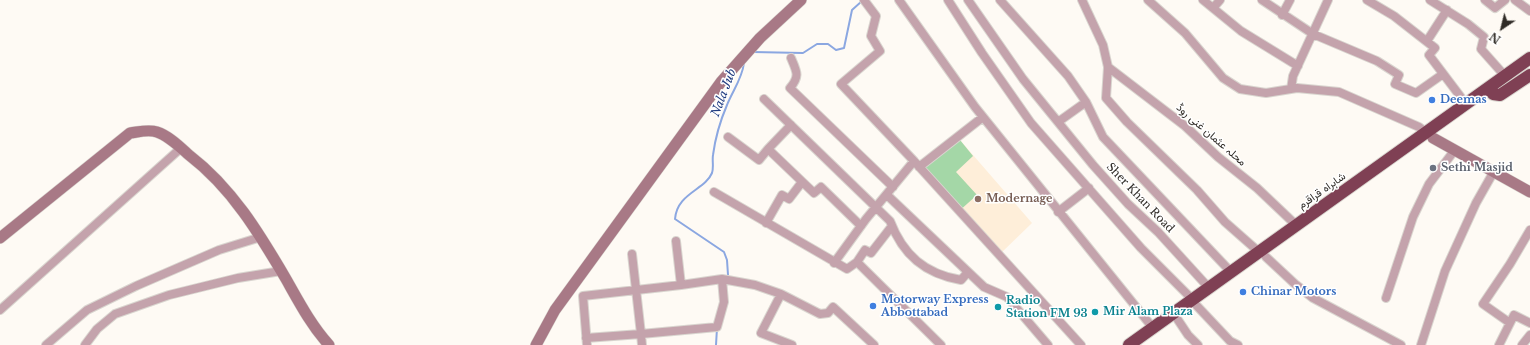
<!DOCTYPE html>
<meta charset="utf-8">
<style>
body{margin:0}
#map{position:relative;width:1530px;height:345px;overflow:hidden;background:#fefaf4;font-family:"Libre Baskerville",serif}
canvas{display:block}
.north{position:absolute;left:1482px;top:8px;width:40px;height:40px;-webkit-text-stroke:3px #fff;paint-order:stroke;rotate:215deg;font-size:11px;font-weight:700;line-height:16px;text-align:center;color:#302c27}
.north::after{content:'';display:block;margin:auto;width:14px;height:18px;background:#302c27;clip-path:polygon(50% 0,100% 100%,50% 72%,0 100%)}
</style>
<div id="map">
<canvas width="1530" height="345"></canvas>
<div class="north">N</div>
</div>
<script>
const ctx = document.querySelector('canvas').getContext('2d');
ctx.lineJoin = 'round';
function paint(path, color) {
  ctx.fillStyle = color;
  ctx.fill(path, 'evenodd');
}
function trace(path, color, width, dash) {
  ctx.strokeStyle = color;
  ctx.lineWidth = width;
  ctx.lineCap = dash ? 'butt' : 'round';
  ctx.setLineDash(dash || []);
  ctx.stroke(path);
}
function write(font, color, halo, rows, align = 'center') {
  ctx.font = font + ' "Libre Baskerville",Vazirmatn,serif';
  ctx.lineWidth = 3;
  ctx.setLineDash([]);
  ctx.textBaseline = 'middle';
  ctx.strokeStyle = halo;
  ctx.fillStyle = color;
  for (const [text, x, y, turn = 0] of rows) {
    ctx.save();
    ctx.translate(x, y);
    ctx.rotate((+turn || 0) * Math.PI / 180);
    ctx.textAlign = isNaN(turn) ? turn : align;
    if (halo) ctx.strokeText(text, 0, 0);
    ctx.fillText(text, 0, 0);
    ctx.restore();
  }
}
paint(new Path2D(`
 M960,140L1032,223L999,255L917,171Z`), '#feeed9');
paint(new Path2D(`
 M960,140L973,156L956,172L977,195L958,212L917,171Z`), '#a4d7a7');
trace(new Path2D(`
 M753,52L803,53L817,44H828L836,50L844,48L852,10L862,1
 M728,275L727,260L724,252L675,219C677,193 705,190 712,173C714,167 712,161 713,155C715,140 721,119 727,105C733,90 742,79 744,63
 M716,345L717,328`), '#8ba7e1', 2);
const street = new Path2D(`
 M864,0L876,16L871,36L880,51L841,84L914,161
 M899,0L975,107L1153,328
 M948,0L982,53L1031,123L1141,248L1193,300
 M968,0L1023,79L1093,165L1128,204L1158,232L1209,288
 M1000,0L1068,76L1086,102L1058,122
 M1082,0L1103,45L1108,67L1106,98L1127,122L1197,190L1225,222L1259,252
 M1148,0L1185,33L1223,78L1240,89L1266,93L1297,88L1339,92L1419,127L1427,133
 M1203,0L1241,31L1298,66
 M1262,0L1313,34L1377,61L1399,75L1395,84L1416,93L1443,74
 M1367,0L1394,16L1435,48L1429,55L1466,104
 M1430,0L1468,24L1484,37L1481,49L1505,76
 M1485,0L1495,8L1505,0
 M1515,0L1530,11
 M1213,8L1220,0
 M1282,15L1290,0
 M1427,41L1447,10
 M791,58C797,72 800,76 790,88L893,187
 M1108,67L1185,126L1218,157L1257,188L1296,225
 M1291,89L1293,76L1328,0
 M764,99L890,221C903,255 925,274 961,280L968,272
 M1086,102L1103,137L1231,272
 M728,137L759,160L768,149L814,193L821,187L861,226
 M768,149L791,125
 M919,167L983,117
 M714,192L847,269L857,262L941,345
 M887,195L984,287L1007,297L1048,345
 M1058,212L1089,188
 M766,223L782,195L789,199L802,182
 M676,241L681,285
 M1266,257L1295,284L1313,298L1401,345
 M857,262L865,250L871,253L892,226
 M834,263L866,219L914,161L1081,345
 M781,294L761,333L792,345
 M1386,298L1413,217L1429,184L1454,151
 M1197,306L1230,341L1238,345
 M0,310L181,148
 M1178,320L1188,335L1198,345
 M1510,323L1483,304L1510,264L1530,230
 M586,338L641,334L632,254
 M46,345L87,310L136,286L219,250L261,237
 M85,345L97,329L115,314L169,295L238,278L281,271
 M587,345L583,296L681,285L722,279L755,285L781,294L820,314L828,313L833,307L874,345
 M642,345L641,334L717,327L724,302L722,279
 M1421,345L1445,271L1476,203L1493,173
 M1499,345L1514,315L1530,323
 M1522,345L1530,335`);
const secondary = new Path2D(`
 M1433,138L1530,192
 M0,238L130,133C139,132 148,129 157,132C169,136 180,147 189,155C232,188 259,233 286,279C299,302 311,325 329,345
 M536,345L555,310L721,82L760,38L801,0`);
const highway = new Path2D(`
 M1493,94L1500,95L1530,75
 M1129,345L1530,58`);
trace(street, '#d9d5cf', 10);
trace(secondary, '#d9d5cf', 12);
trace(highway, '#d9d5cf', 14);
trace(street, '#c4a3ac', 8);
trace(secondary, '#a87986', 11);
trace(highway, '#7f4054', 12);
for (const [x, y, r, color] of [
 [1432,100,4,"#3f7fe0"],
 [1433,168,4,"#6b7280"],
 [978,199,4,"#8d6e63"],
 [1243,292,4,"#3f7fe0"],
 [873,306,4,"#3f7fe0"],
 [998,307,4,"#0f9aa8"],
 [1095,312,4,"#0f9aa8"]
]) {
  const dot = new Path2D();
  dot.arc(x, y, r, 0, 2 * Math.PI);
  ctx.fillStyle = color;
  ctx.fill(dot);
  trace(dot, '#fff', 1.5);
}
write('bold 11px', '#366cbe', '#fff', [
 ["Deemas",1440,100],
 ["Chinar Motors",1251,292],
 ["Motorway Express",881,300],
 ["Abbottabad",881,313]
], 'left');
write('11px', '#302c27', '#fff', [
 ["محلہ عثمان غنی روڈ",1211,135,41],
 ["شاہراہ قراقرم",1322,191,-35],
 ["Sher Khan Road",1140,198,46]
]);
write('bold 11px', '#5b616d', '#fff', [
 ["Sethi Masjid",1441,168]
], 'left');
write('bold 11px', '#785e54', '#fff', [
 ["Modernage",986,199]
], 'left');
write('bold 11px', '#0d838f', '#fff', [
 ["Radio",1006,301],
 ["Station FM 93",1006,314],
 ["Mir Alam Plaza",1103,312]
], 'left');
write('italic 12px', '#213d81', '#fff', [
 ["Nala Jub",724,93,-69]
]);
</script>
